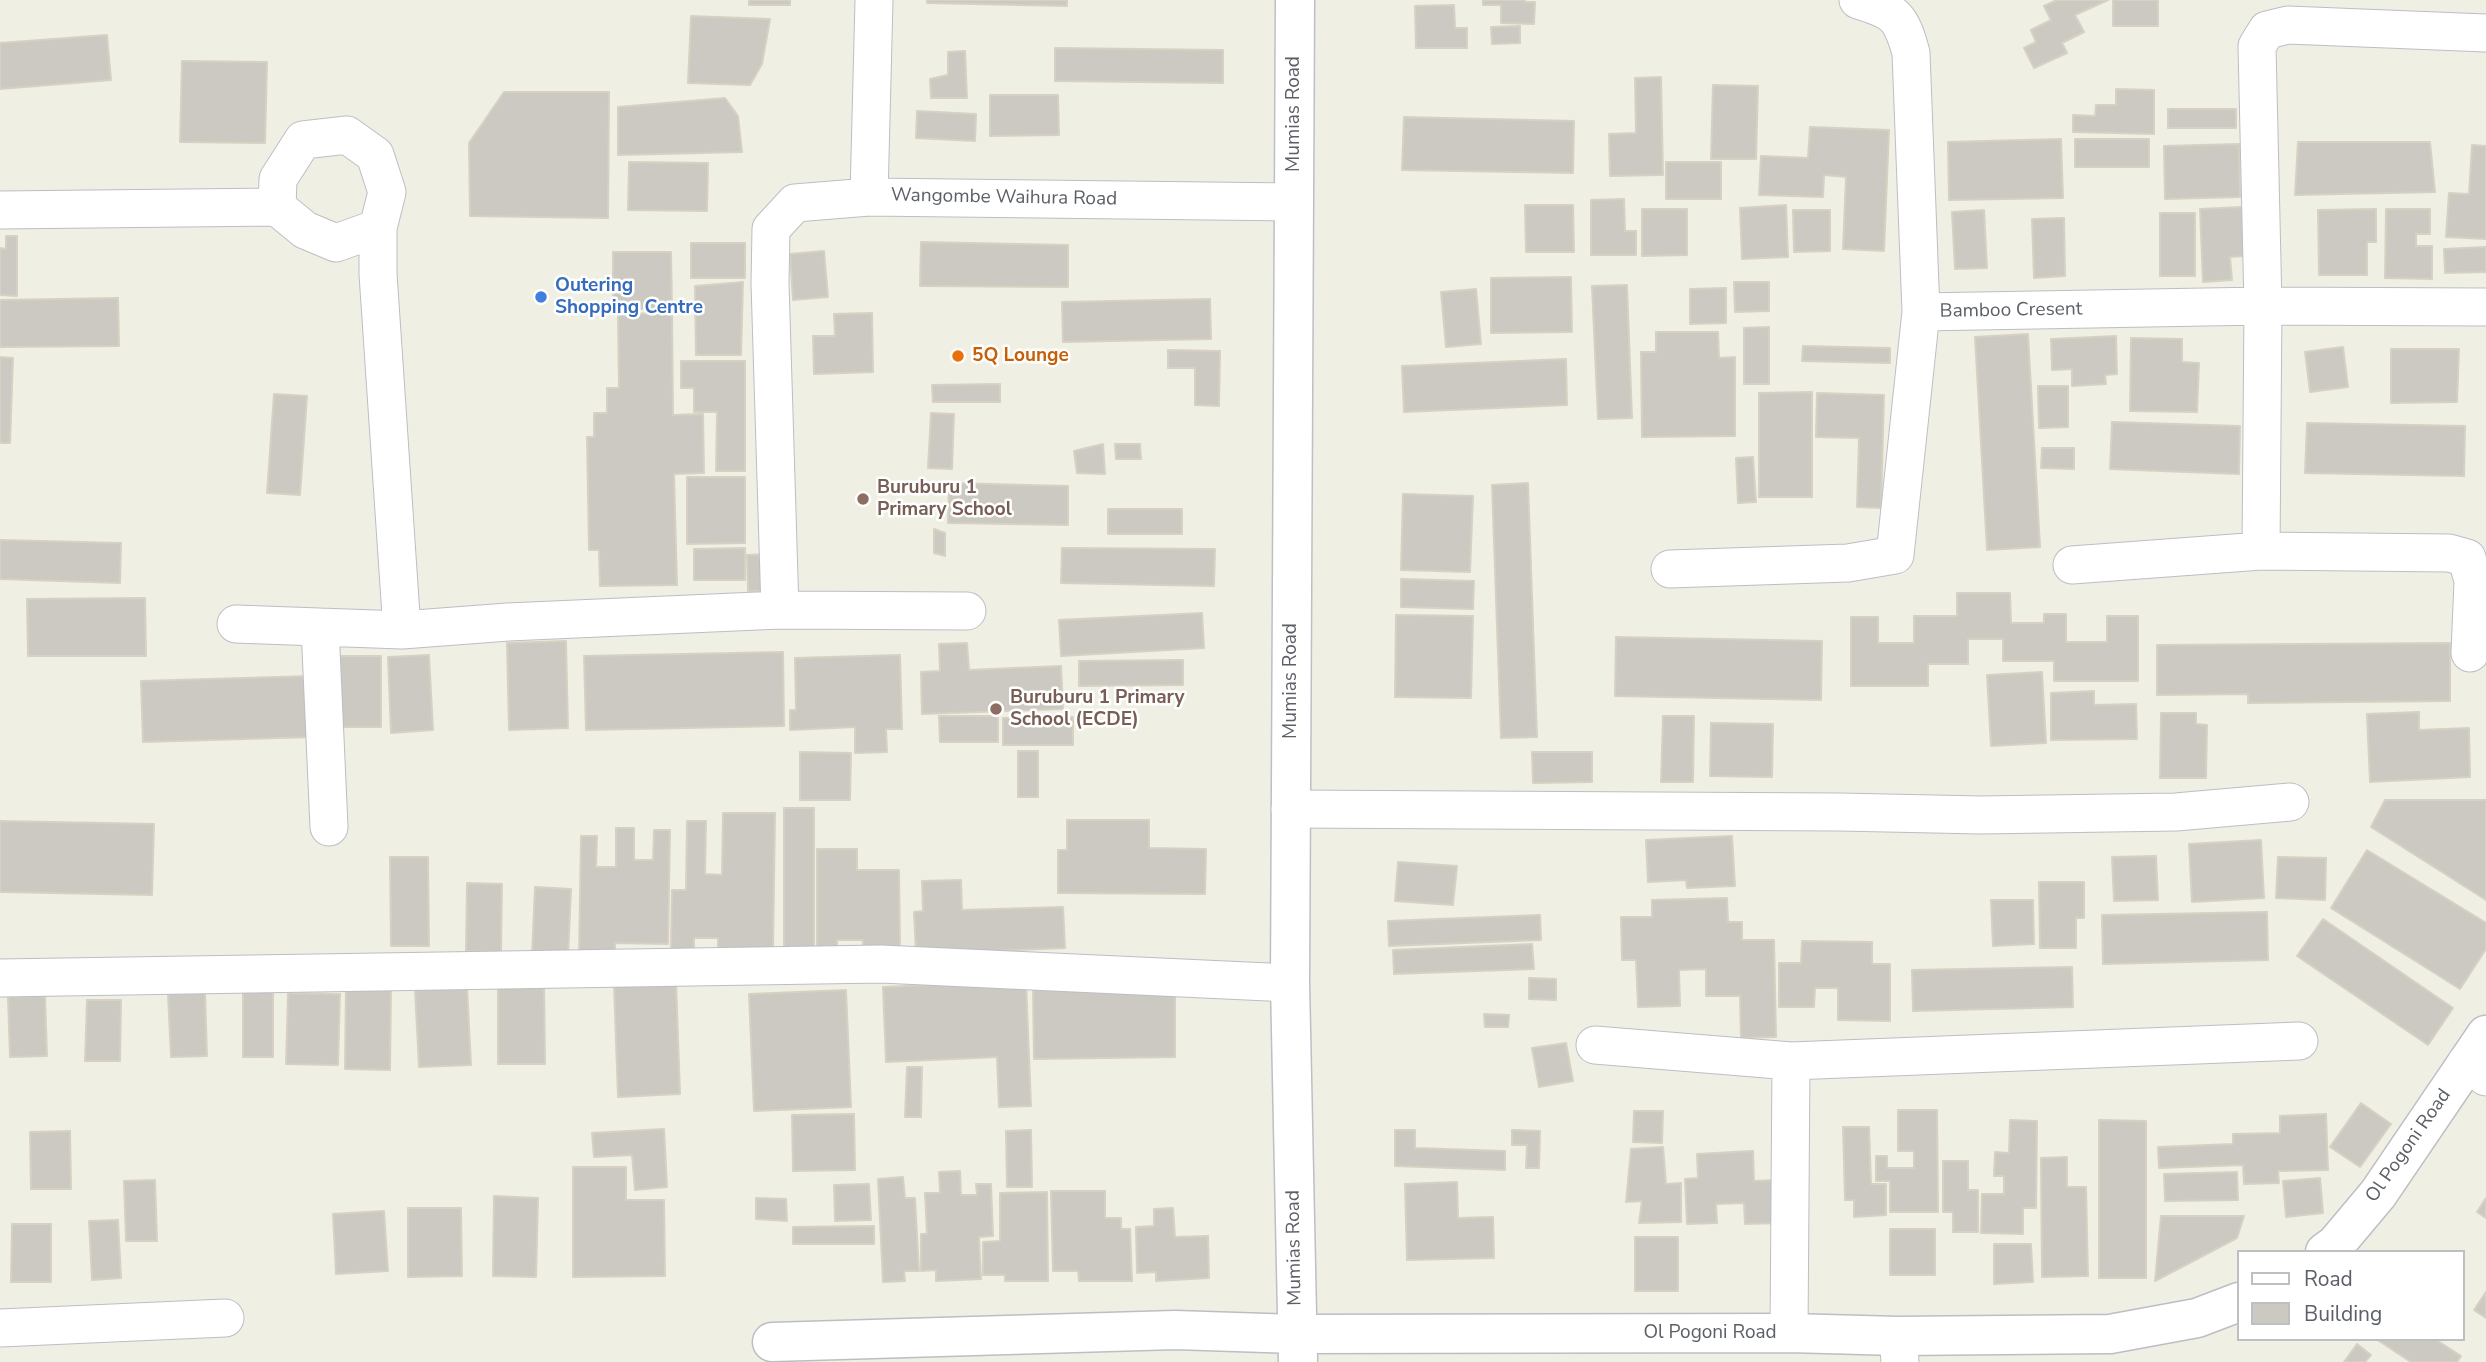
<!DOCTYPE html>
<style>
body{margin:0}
#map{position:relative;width:2486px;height:1362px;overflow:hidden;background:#f0efe4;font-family:"Nunito Sans",sans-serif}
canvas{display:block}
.legend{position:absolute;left:2237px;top:1250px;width:228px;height:91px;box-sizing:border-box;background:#fff;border:2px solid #bebfc2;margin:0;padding:9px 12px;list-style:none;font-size:21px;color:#5c6066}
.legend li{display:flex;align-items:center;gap:14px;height:35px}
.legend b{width:35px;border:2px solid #bebfc2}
</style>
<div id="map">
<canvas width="2486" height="1362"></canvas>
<ul class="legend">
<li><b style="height:9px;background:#fff"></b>Road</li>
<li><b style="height:19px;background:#cbc9c1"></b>Building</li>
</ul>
</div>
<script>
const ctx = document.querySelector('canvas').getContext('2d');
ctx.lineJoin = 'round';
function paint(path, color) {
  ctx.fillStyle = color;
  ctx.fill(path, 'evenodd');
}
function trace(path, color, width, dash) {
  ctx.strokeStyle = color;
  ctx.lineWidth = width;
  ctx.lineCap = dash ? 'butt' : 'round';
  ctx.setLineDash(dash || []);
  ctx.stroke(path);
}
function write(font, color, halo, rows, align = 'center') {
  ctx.font = font + ' "Nunito Sans",sans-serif';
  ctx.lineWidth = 5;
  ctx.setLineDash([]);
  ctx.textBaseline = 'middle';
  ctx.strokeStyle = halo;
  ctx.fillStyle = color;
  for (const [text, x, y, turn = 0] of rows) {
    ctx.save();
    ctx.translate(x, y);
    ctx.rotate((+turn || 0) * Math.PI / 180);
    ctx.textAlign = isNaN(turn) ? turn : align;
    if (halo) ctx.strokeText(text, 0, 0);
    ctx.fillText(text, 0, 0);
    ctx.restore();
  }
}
const building = new Path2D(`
 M749,0H790V5H749Z
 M927,0H1067V6L927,3Z
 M1483,0H1525V2H1535L1534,24L1501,23V5H1483Z
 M2057,0H2108L2075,15L2084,32L2062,43L2067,53L2034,68L2024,48L2036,42L2031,30L2051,20L2044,6Z
 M2113,0H2158V26H2113Z
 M1454,5L1455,28H1467V48H1416L1415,6Z
 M691,16L770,19L762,64L750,85L688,83Z
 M1520,26V43L1492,44L1491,27Z
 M107,35L111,80L0,89V43Z
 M1055,48L1223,50V83L1055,81Z
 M965,51L967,98H931L930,79L948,75V52Z
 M182,61L267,62L265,143L180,142Z
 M1661,77L1663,175L1610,176L1609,134L1636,133L1635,78Z
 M1713,85L1758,86L1756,159H1711Z
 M2116,89L2154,90V134L2073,132V115L2095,116L2096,105H2116Z
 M504,92H609L608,218L470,216L469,143Z
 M990,95H1058L1059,135L990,136Z
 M725,98L738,116L742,152L618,155V107Z
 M2168,109H2236V128H2168Z
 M917,111L976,114L975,141L916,138Z
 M1404,117L1574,121L1573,173L1402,170Z
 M1810,127L1889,130L1884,251L1843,249L1846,177L1824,175L1823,197L1759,195L1761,156L1808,158Z
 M2061,139L2063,198L1949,200L1948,142Z
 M2075,139H2149V167H2075Z
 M2298,142H2430L2435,192L2295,195Z
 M2239,144L2240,197L2165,199L2164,146Z
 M2472,145L2486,146V239L2446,237L2449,193L2469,194Z
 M629,162L708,163L707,211L628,210Z
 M1666,162H1721V199H1666Z
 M1624,199L1625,231H1636V255H1591V200Z
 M1525,205H1573L1574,252H1526Z
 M1786,205L1788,257L1742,259L1740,208Z
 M2242,207L2244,256L2230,257L2232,280L2203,282L2200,209Z
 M1642,209H1687V255L1642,256Z
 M2376,209V242H2367V275H2319L2318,210Z
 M2386,209H2430V234H2416V246H2432V279L2385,278Z
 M1793,210H1830V251L1794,252Z
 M1984,210L1987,268L1955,269L1952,212Z
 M2160,213H2195V276H2160Z
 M2064,218L2065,276L2034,278L2032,219Z
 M6,236H17V296L0,295V248L6,249Z
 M921,242L1068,245V287L920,286Z
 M691,243H745V278H691Z
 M2486,247V272L2445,273L2444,249Z
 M824,251L828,297L793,300L790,254Z
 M613,252H671L672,309H613Z
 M1571,277L1572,332L1491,333V278Z
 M743,282L741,355H696L695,286Z
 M1734,282H1769V311L1735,312Z
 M1627,285L1632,418L1598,419L1592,286Z
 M1726,288V323L1690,324V289Z
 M1476,289L1481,344L1446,347L1441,292Z
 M118,298L119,346L0,347V300Z
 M1210,299L1211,339L1063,342L1062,302Z
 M672,313L673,415L703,414L704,473L674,474L677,585L600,586L599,550H589L587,437H594V413H607V388H619L618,314Z
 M872,313L873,372L814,374L813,336H835L834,314Z
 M1769,327V384H1744V328Z
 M1656,332H1718L1719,358L1735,357V436L1642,437L1641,352H1656Z
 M2028,334L2040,547L1987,550L1975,337Z
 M2116,336L2117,374L2105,375L2106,384L2072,386V369L2052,370L2051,339Z
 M2131,338L2182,339V362L2199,363L2197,412L2130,411Z
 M1803,346L1890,348V363L1802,361Z
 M2343,347L2348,387L2310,392L2305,352Z
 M2391,349H2459L2457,402L2391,403Z
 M1168,350L1220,351L1219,406L1195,405V368H1168Z
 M0,357L13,358L10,443H0Z
 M1566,359L1567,405L1404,412L1402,366Z
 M681,361H745V471H716L717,412H694V388H681Z
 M1000,384V402H933L932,385Z
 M2038,386H2068V427L2039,428Z
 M1812,392V497H1759V393Z
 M1817,393L1884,395L1881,508L1857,507L1859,438L1816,437Z
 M274,394L307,396L300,495L267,493Z
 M931,413L954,414L952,469L928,468Z
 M2112,422L2240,426L2239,474L2110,469Z
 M2307,423L2465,426L2464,476L2305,473Z
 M1103,444L1105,474L1077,473L1074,451Z
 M1115,444H1140L1141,459H1116Z
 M2042,448H2074V469L2041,468Z
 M1753,457L1756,502L1738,503L1736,458Z
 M687,477H745V543L687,544Z
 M949,483L1068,486V525L948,523Z
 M1528,483L1537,737L1501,738L1492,485Z
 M1403,494L1473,496L1470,572L1401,570Z
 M1108,509H1182V534H1108Z
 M934,529L945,533V556L934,553Z
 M0,540L121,543L120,583L0,579Z
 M745,548V580H694V549Z
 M1062,548L1215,549L1214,586L1061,583Z
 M769,554V591H748L747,555Z
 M1401,579L1474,581L1473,609L1401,607Z
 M1957,593H2010L2011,623H2044V614H2066V642H2107V616H2138V681H2054V661H2003V639H1968V664H1928V686H1851V617H1878V643H1914V616H1957Z
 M145,598L146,656H28L27,599Z
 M1202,613L1204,648L1061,656L1059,620Z
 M1396,615L1473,616L1471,698L1395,697Z
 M1616,637L1822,641L1821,700L1615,696Z
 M566,641L568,728L509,730L507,643Z
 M967,643L969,670L1061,666L1063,709L922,714L921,672L940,671L939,644Z
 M2450,643V701L2248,703V694L2157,695V645Z
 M783,652L784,726L586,730L584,656Z
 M429,655L433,730L391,733L388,657Z
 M900,655L902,729H886L887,752L855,753V727L790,730V710H796L795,658Z
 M333,656H381V727H333Z
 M1183,660V685L1079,686V661Z
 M2042,672L2046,743L1991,746L1987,675Z
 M312,676L313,737L143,742L141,681Z
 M2094,691V705L2136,704L2137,739L2051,740V693Z
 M2419,712V730L2469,728L2470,777L2370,782L2367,714Z
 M2161,713H2196V724L2207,725L2206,778H2160Z
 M939,716H998V742H940Z
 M1663,716H1694L1693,782H1661Z
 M1073,717V745H1003V718Z
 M1711,723L1773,724L1772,777L1710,776Z
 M1018,751H1038V797H1018Z
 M800,752L851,753L850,800H800Z
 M1532,752H1592V782L1533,783Z
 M2385,800H2486V900L2371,827Z
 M784,808H814V950H784Z
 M723,813H775L773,950H718V938H694V949H671L672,890H686L687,821H706L705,874L722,875Z
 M1067,820H1149V848L1206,849L1205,894L1058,893V850H1067Z
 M0,821L154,824L152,895L0,892Z
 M616,828H634V860H653L654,830H670L668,944L615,943V957H579L581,836H597L596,867H616Z
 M1732,836L1735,886L1687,888L1686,880L1648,882L1646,840Z
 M2261,840L2264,898L2192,902L2189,844Z
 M817,849H857V870H899L900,950H863V940H837V950H817Z
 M2367,850L2486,923V949L2460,989L2331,908Z
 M2156,856L2158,900L2114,901L2112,857Z
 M390,857H428L429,946H391Z
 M2278,857L2326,858L2325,900L2276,898Z
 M1398,862L1457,866L1453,905L1395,901Z
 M961,880L962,910L1063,907L1065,948L916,954L914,912L923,911L922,881Z
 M2039,882H2084V918H2076V948H2040Z
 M467,883L502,884L501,952L466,951Z
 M535,887L571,889L568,957L532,955Z
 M1727,898L1728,922H1742V940H1774L1776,1037L1741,1038L1740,996H1706V969L1679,970L1680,1006L1638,1007L1636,960H1622L1621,917H1652V900Z
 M1991,900H2033L2034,944L1993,946Z
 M2267,912L2268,960L2103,964L2102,915Z
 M1540,915L1541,940L1389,946L1388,921Z
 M2323,919L2453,1008L2428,1045L2297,956Z
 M1802,941L1872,942V964H1890V1021L1838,1020V988H1815L1814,1007H1779V963H1801Z
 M1532,944L1534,969L1394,974L1393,950Z
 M2072,967L2073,1007L1913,1011L1912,970Z
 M1529,978L1556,979V1000L1529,999Z
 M676,981L680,1094L618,1097L614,984Z
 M1026,981L1031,1106L999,1107L997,1057L886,1062L883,987Z
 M544,983L545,1064H498V984Z
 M1175,985V1057L1034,1059L1033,987Z
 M346,986H391L390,1070L345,1069Z
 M467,987L471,1065L419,1067L415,990Z
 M846,990L851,1107L754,1111L749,994Z
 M243,992H273V1057H243Z
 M205,993L207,1056L171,1057L168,994Z
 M288,993L340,994L338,1065L286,1064Z
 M45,996L47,1056L10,1057L8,997Z
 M87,1000H121L120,1061H85Z
 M1484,1014L1509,1015L1508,1027H1485Z
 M1566,1043L1573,1081L1539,1087L1532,1048Z
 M907,1067H922L921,1117H905Z
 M2361,1103L2391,1124L2360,1167L2330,1147Z
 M1898,1110H1937L1938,1212H1890V1181H1876V1156H1887V1168H1914V1151H1898Z
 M1634,1111H1663L1662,1143L1633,1142Z
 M854,1114L855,1170L793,1171L792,1115Z
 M2326,1114L2328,1170L2278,1171L2279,1183L2244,1184L2243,1165L2159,1168L2158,1147L2233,1144V1134L2280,1133V1116Z
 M2010,1120L2037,1121L2036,1208H2023V1234L1981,1233L1982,1194H2004V1176H1994L1995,1152L2009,1153Z
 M2099,1120L2146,1121V1278H2099Z
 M1843,1127H1869L1871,1184H1886V1215L1854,1217V1200H1845Z
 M664,1129L667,1187L635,1190L632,1155L594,1157L592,1133Z
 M1031,1130L1032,1187H1007L1006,1131Z
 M1395,1130H1415V1148L1505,1151V1170L1395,1166Z
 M1512,1130L1540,1131L1539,1168H1526L1527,1145H1512Z
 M70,1131L71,1189H31L30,1132Z
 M1663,1147L1666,1184L1681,1183V1222L1639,1223L1642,1201L1626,1202L1631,1149Z
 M1753,1151L1754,1181L1778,1180L1780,1223L1745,1224L1744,1203L1716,1204L1717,1223L1687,1224L1685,1179L1698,1178L1697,1154Z
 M2067,1157V1187H2086L2088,1276L2042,1277L2041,1158Z
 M1943,1161H1968V1190H1978V1232H1953V1212H1943Z
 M573,1167H626V1200H664L665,1276L573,1277Z
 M960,1171L961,1195H977L976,1184H991L993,1236L979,1237L981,1279L936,1281V1270L921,1271V1234H927L925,1193H940L939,1172Z
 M2237,1172L2238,1200L2165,1201L2164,1174Z
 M903,1177L905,1198H915L919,1271H904L905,1281L883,1282L878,1179Z
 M2320,1178L2323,1213L2286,1217L2283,1181Z
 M155,1180L157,1241H126L124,1181Z
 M1457,1182L1458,1218L1493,1217L1494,1258L1407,1260L1405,1184Z
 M869,1184L871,1220L835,1221L834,1185Z
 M1051,1191H1105V1218H1121V1229H1130L1132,1281H1079L1078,1271H1053Z
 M1047,1192L1048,1281H1005V1275H983V1242L1000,1241V1193Z
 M494,1196L538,1198L536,1277L493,1276Z
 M756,1198L786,1199L787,1221L756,1219Z
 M2486,1198V1218L2477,1212Z
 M408,1208H461L462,1276L408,1277Z
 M1173,1208L1175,1237L1208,1236L1209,1278L1156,1281V1272L1137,1273L1136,1227L1154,1226V1209Z
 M384,1211L388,1271L336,1274L333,1214Z
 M2161,1216H2244L2237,1238L2155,1281Z
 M118,1220L121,1278L92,1280L89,1221Z
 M12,1224H51V1282H11Z
 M874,1226V1244H793V1227Z
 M1890,1229H1935V1275H1890Z
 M1635,1237H1678V1291H1635Z
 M1994,1244H2031L2033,1282L1994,1284Z
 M2486,1292V1318L2474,1310Z
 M2376,1339H2435L2461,1356L2457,1362H2411Z
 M2357,1344L2371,1355L2365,1362H2344Z`);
paint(building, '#cbc9c1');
trace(building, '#d6d1c2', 2);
const minor = new Path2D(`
 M874,0L869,197L1294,202
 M1858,0C1895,11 1901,16 1911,53L1921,312
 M0,210L277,207L305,230L336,243L378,228L387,192L375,155L347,135L303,140L278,179L277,207
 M378,228V274L402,630
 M2072,565L2261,551
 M1670,569L1848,563L1895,555L1921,312L2263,306L2486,307
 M780,610L770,283L771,229L795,203L869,197
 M236,624L402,630L508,622L780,610L967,611
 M320,627L329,827
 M2470,653L2473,581L2467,558L2449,553L2261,551L2263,306L2257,46L2267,30L2288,25L2486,33
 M1290,809L1839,812L1981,815L2176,812L2290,802
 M0,978L881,964L1290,983
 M1595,1045L1791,1061L1789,1333
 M1791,1061L2299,1041
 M2466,1063L2486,1077
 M0,1328L225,1318
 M1898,1336L1900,1362`);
const tertiary = new Path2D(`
 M2325,1252L2336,1244L2378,1194L2486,1035
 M772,1342L1175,1330L1296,1334L1789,1333L1898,1336L2110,1334L2197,1318L2239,1302`);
const secondary = new Path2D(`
 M1295,0L1290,983L1298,1362`);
trace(minor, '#bcbec4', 39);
trace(tertiary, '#bcbec4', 41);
trace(secondary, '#bdbfc7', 41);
trace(minor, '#fff', 37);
trace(tertiary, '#fff', 38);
trace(secondary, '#fff', 38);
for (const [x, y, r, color] of [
 [541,297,7,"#3f7fe0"],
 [958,356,7,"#e8710a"],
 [863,499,7,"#8d6e63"],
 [996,709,7,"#8d6e63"]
]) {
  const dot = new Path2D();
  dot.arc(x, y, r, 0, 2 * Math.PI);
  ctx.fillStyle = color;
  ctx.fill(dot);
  trace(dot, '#fff', 2.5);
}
write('19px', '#5c6066', '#fff', [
 ["Mumias Road",1294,114,-90],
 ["Wangombe Waihura Road",1004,198,1],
 ["Bamboo Cresent",2011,311,-1],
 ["Mumias Road",1291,681,-90],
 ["Ol Pogoni Road",2409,1146,-55],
 ["Mumias Road",1295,1248,-91],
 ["Ol Pogoni Road",1710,1333]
]);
write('bold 19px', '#366cbe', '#fff', [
 ["Outering",555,286],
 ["Shopping Centre",555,308]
], 'left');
write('bold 19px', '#c56008', '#fff', [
 ["5Q Lounge",972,356]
], 'left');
write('bold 19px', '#785e54', '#fff', [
 ["Buruburu 1",877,488],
 ["Primary School",877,510],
 ["Buruburu 1 Primary",1010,698],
 ["School (ECDE)",1010,720]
], 'left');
</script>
